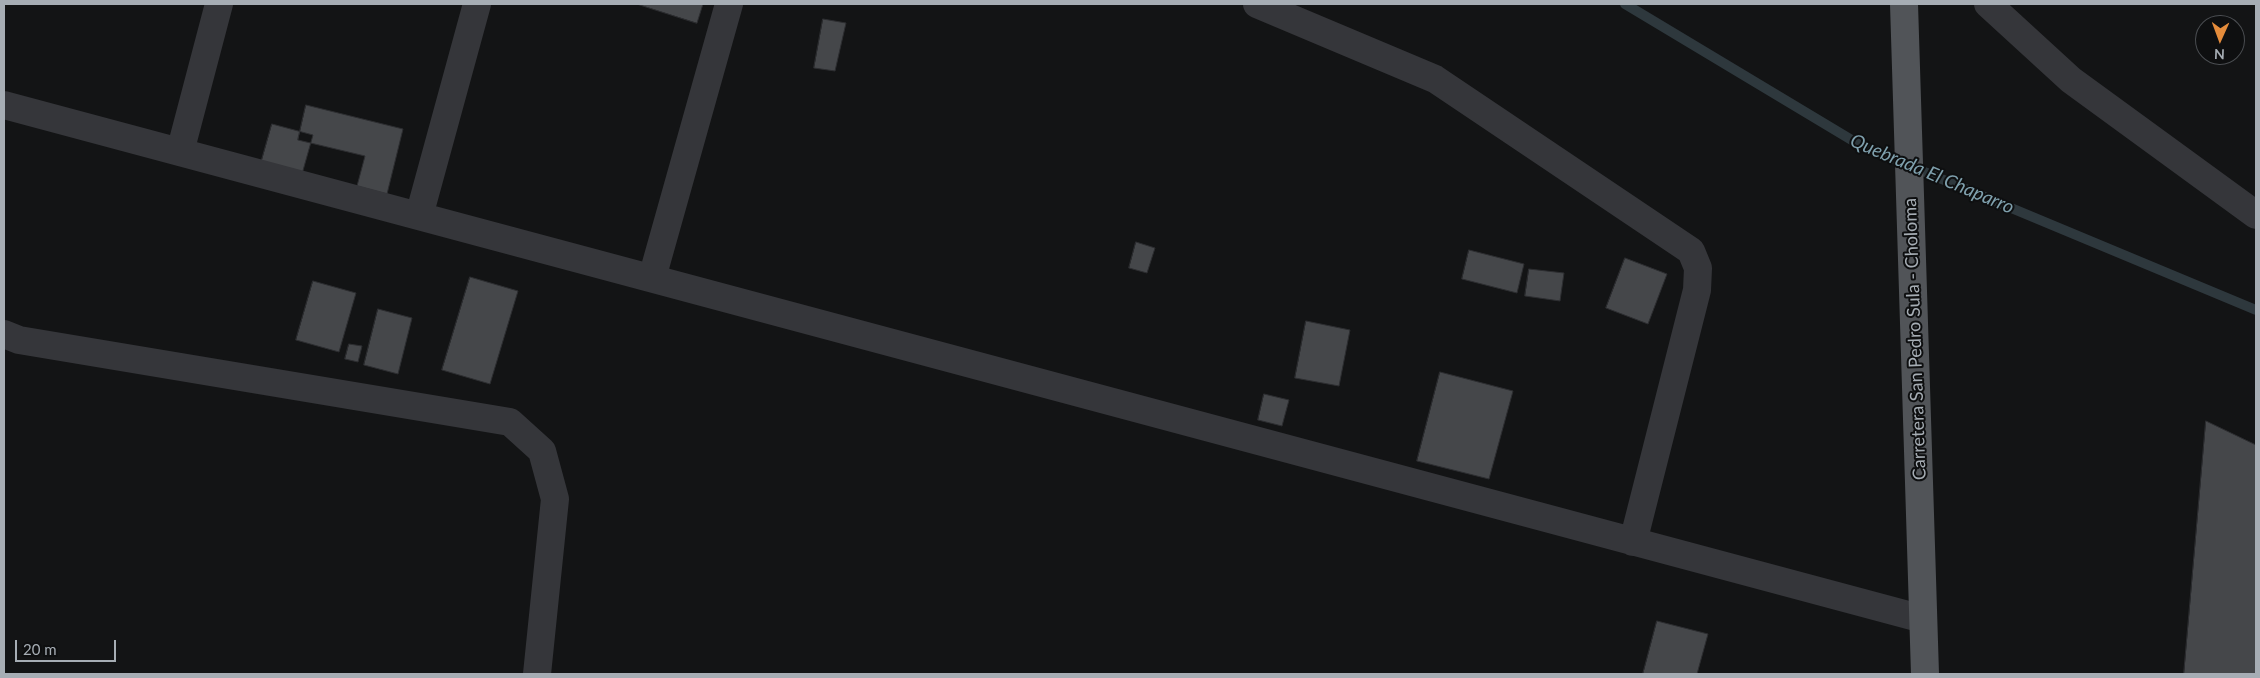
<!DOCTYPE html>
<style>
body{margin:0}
#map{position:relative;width:2260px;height:678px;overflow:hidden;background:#131415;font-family:Lato,sans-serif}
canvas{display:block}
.frame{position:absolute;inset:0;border:5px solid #a6adb4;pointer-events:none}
.north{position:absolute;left:2195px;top:15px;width:50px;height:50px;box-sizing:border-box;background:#0e0f10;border:1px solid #4b4e52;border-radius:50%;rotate:182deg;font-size:14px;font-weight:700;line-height:20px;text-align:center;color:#a6adb4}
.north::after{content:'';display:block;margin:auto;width:18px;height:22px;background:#e58c3b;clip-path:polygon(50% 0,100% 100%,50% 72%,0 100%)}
.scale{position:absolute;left:15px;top:640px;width:101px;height:22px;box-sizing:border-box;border:2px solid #a6adb4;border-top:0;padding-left:6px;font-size:15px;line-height:18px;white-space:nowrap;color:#a6adb4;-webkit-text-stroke:4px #0e0f10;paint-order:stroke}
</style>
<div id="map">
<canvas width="2260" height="678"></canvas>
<div class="frame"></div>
<div class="north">N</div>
<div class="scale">20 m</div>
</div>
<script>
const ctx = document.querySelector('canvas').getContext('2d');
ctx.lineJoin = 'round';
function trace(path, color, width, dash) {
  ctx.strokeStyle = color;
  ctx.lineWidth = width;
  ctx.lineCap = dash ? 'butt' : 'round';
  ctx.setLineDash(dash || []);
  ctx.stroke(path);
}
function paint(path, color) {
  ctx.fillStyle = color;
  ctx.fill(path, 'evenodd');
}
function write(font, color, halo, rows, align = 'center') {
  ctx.font = font + ' Lato,sans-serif';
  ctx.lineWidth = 4;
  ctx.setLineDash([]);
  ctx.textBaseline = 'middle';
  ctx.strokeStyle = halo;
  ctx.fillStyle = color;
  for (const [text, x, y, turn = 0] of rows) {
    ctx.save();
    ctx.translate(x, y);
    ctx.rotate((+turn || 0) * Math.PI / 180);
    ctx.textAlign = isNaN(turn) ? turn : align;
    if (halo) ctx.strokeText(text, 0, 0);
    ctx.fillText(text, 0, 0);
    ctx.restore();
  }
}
trace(new Path2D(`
 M1625,4L1860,145L2256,310`), '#2e383d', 10);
const building = new Path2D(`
 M637,4H703L697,23Z
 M823,19L846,23L835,71L814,68Z
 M306,105L403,129L387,194L357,186L365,156L298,140Z
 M272,124L313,135L302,174L261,163Z
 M1136,242L1155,248L1147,273L1129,268Z
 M1469,250L1524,264L1517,293L1462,279Z
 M1625,258L1667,274L1648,324L1606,308Z
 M1529,269L1564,273L1560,301L1525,296Z
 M470,277L518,291L490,384L442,370Z
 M313,281L356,293L339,352L296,340Z
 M378,309L412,318L398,374L364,365Z
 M1306,321L1350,330L1339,386L1295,378Z
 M349,344L362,346L358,362L345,359Z
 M1440,372L1513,391L1489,479L1417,461Z
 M1264,394L1289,400L1282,426L1258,420Z
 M2206,421L2256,445V674H2184Z
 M1657,621L1708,634L1697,674H1643Z`);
paint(building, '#45474a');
trace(building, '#2d2e31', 1);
trace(new Path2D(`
 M1257,4L1435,79L1691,251L1698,268L1697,290L1633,542
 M1988,4L2071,80L2256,215
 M4,105L1923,619
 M180,152L219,4
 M419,216L477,4
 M652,278L729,4
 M4,334L19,340L510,422L542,451L555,499L537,674`), '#35363a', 28);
trace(new Path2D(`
 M1904,4L1925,674`), '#515458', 28);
write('18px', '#a6adb4', '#0e0f10', [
 ["Carretera San Pedro Sula - Choloma",1915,339,-92]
]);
write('italic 19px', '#7fa0ad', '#0e0f10', [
 ["Quebrada El Chaparro",1932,174,23]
]);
</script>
